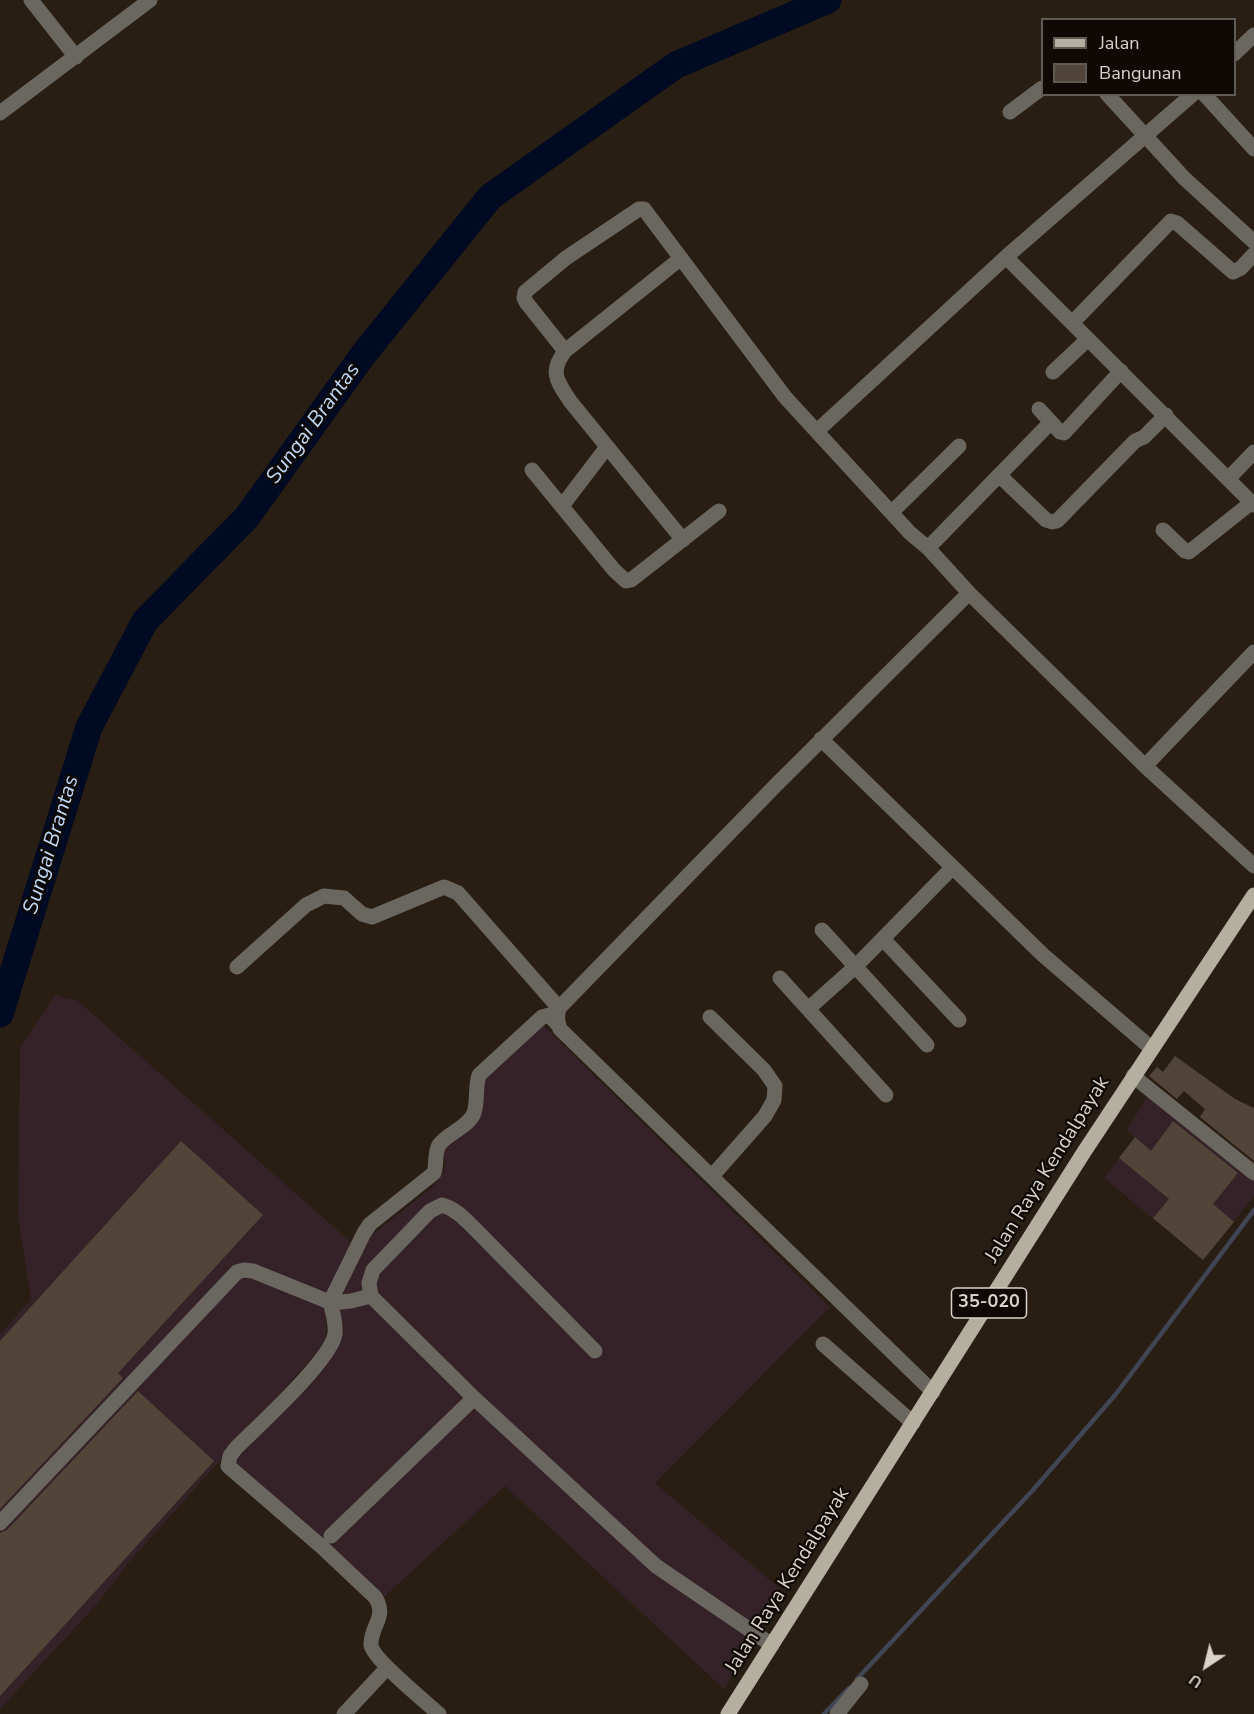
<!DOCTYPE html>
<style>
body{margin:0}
#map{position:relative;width:1254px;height:1714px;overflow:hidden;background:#291e13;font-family:"Nunito Sans",sans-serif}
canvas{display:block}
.legend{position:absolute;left:1041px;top:18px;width:195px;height:78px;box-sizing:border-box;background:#0e0905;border:2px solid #605a54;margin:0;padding:8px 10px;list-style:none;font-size:18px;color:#dad3cb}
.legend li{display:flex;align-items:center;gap:12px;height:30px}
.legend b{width:30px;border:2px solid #605a54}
.north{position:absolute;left:1176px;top:1636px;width:60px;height:60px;-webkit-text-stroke:4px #0e0905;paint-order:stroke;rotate:215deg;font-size:16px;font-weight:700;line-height:24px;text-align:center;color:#dad3cb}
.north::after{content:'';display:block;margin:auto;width:21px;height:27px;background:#dad3cb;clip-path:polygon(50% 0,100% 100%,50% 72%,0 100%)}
</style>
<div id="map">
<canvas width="1254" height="1714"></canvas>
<ul class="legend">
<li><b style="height:8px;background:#b5afa0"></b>Jalan</li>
<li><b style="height:16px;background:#514539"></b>Bangunan</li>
</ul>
<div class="north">U</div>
</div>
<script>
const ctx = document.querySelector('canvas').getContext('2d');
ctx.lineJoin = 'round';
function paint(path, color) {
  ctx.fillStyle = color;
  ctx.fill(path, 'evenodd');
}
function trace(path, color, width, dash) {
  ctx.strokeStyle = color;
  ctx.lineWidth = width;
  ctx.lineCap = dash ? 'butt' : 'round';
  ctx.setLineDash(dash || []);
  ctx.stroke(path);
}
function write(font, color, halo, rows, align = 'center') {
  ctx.font = font + ' "Nunito Sans",sans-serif';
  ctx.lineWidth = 4.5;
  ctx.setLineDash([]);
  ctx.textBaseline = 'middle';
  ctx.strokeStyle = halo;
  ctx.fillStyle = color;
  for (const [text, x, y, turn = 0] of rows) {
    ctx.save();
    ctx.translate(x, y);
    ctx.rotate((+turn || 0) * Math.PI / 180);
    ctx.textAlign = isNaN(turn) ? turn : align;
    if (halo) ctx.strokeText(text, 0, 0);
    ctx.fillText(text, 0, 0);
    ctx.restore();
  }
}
paint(new Path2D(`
 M55,995L78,1001L354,1245L326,1316L327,1339L311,1359L130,1561L96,1605L0,1709V1334L31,1300L18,1216L20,1048Z
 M543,1025L830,1307L655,1483L784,1592L724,1689L505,1486L383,1598L235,1464L238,1450L335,1345L343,1328L336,1295L373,1234L435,1185L445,1168L444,1150L479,1120L482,1079Z
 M1149,1094L1254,1176V1196L1203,1260L1104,1178L1135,1138L1127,1130Z`), '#342228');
trace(new Path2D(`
 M857,1679L1033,1490L1116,1394L1254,1210
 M824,1714L849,1688`), '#414655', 4.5);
trace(new Path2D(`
 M0,1014L89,727L145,621L247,517L363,355L490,197L676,65L828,0`), '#000a22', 27);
paint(new Path2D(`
 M1175,1056L1235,1099L1254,1108V1161L1200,1117L1205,1109L1184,1091L1177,1099L1149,1076L1157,1067L1163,1072Z
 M1173,1121L1238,1173L1213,1204L1234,1222L1203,1260L1153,1218L1169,1199L1119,1158L1135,1137L1151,1151Z
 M181,1141L263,1215L118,1373L123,1378L0,1509V1341Z
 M138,1391L214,1461L0,1696V1533L7,1530Z`), '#514539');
trace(new Path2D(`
 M31,0L76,57
 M1234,54L1254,35
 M1107,94L1184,178L1254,242
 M1204,94L1254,149
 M1010,112L1042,88
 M0,113L150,0
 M1006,257L1254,505
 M680,259L565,351C549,372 557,381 570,401L683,540
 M1073,322L1171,221L1177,223L1233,272L1241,268L1254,254
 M565,351L526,302L524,298L525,292L566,258L639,209H644L785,397L910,533L928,548L969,593L1145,766L1254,866
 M1053,372L1088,339
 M1039,409L1060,432L1064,433L1121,371
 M817,431L1006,257L1193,94
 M532,470L614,570L626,581L631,580L719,511
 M999,475L1046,520L1052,522L1057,521L1135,441L1144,437L1166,415
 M1229,478L1254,452
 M562,506L607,447
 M892,512L959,446
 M1163,530L1185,551L1189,552L1252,502
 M928,548L1051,422
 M821,739L1043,955L1151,1048
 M1145,766L1254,652
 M822,930L927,1045
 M883,939L959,1020
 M237,967L306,905L324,896L344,898L362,914L372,917L444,887L458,893L559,1008
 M780,978L808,1009
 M710,1017L764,1070L775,1086L774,1100L765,1116L713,1175
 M1133,1076L1254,1173
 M886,1095L808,1009L855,967L952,868
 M823,1344L913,1423
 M595,1351L475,1229C465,1219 456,1209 442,1205L430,1211L373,1270L369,1283L371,1296L474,1398L656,1566L772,1645
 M933,1392L560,1029C557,1021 557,1016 559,1008L775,786L969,593
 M0,1523L237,1272L244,1270L253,1271L332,1303L351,1301L371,1296
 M331,1536L474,1398
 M344,1714L387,1668
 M439,1714C427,1703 372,1658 371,1645C370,1626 388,1617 375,1597L322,1547L228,1466L230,1456L236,1448C258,1426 331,1360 335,1334C336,1323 333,1312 330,1302L364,1233L370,1224L434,1173C437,1164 434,1154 439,1145C447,1133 469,1127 474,1113C478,1101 475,1087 479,1075L542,1017L549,1015L559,1026
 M837,1714L861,1684`), '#6a6760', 15);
trace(new Path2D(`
 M728,1714L1084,1152L1254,895`), '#b5afa0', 15);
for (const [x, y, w] of [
 [989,1303,75]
]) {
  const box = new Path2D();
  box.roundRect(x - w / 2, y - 15, w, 30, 4.5);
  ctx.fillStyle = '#0e0905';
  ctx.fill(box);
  trace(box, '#dad3cb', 1.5);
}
write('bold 18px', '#dad3cb', null, [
 ["35-020",989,1303]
]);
write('20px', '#dad3cb', '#0e0905', [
 ["Jalan Raya Kendalpayak",1048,1170,-58],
 ["Jalan Raya Kendalpayak",788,1581,-58]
]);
write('italic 21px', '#c1dafa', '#0e0905', [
 ["Sungai Brantas",314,424,-54],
 ["Sungai Brantas",52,845,-73]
]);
</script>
